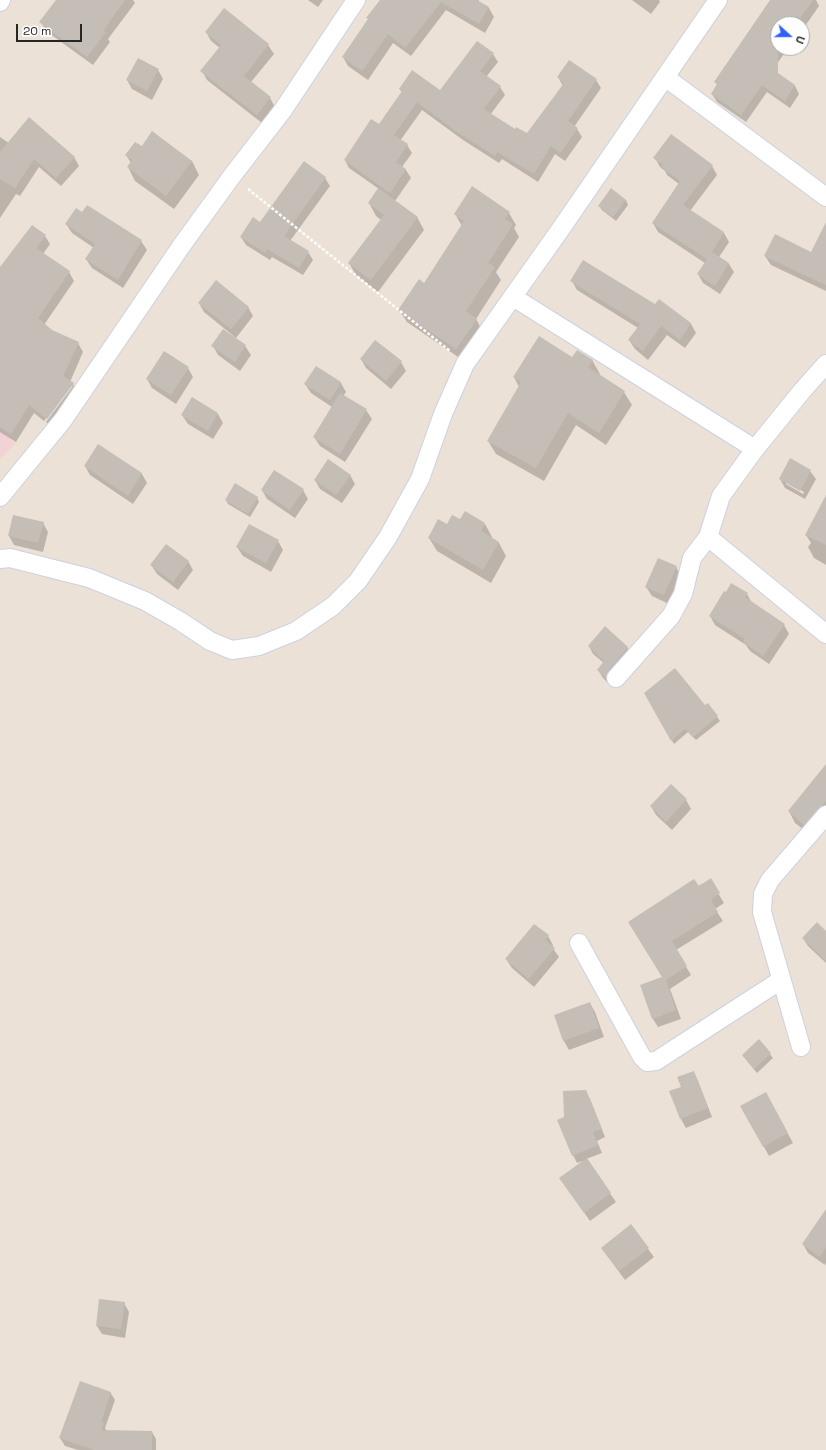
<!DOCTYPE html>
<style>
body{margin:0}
#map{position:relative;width:826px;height:1450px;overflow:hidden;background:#ebe1d6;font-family:"Space Grotesk",sans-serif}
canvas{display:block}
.north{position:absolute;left:770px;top:16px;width:40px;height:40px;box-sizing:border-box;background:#fff;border:1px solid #a8a8a8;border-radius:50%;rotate:111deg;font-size:11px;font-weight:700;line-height:16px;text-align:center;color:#262626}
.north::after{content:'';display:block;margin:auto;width:14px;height:18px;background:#2f60ff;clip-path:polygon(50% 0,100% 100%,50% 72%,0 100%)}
.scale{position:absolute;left:16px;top:24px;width:66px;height:18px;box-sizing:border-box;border:2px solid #262626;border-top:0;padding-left:5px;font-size:12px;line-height:14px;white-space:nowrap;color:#262626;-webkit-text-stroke:3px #fff;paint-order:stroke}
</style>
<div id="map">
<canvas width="826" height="1450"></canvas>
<div class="north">U</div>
<div class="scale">20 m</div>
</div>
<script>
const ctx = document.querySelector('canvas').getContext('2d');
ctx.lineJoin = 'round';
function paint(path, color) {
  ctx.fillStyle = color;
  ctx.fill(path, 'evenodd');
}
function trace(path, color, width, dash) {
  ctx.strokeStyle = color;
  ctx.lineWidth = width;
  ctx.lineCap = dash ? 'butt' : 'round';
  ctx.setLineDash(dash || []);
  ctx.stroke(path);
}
paint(new Path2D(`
 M0,430L16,443L0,459Z`), '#f3d2d5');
paint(new Path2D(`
 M57,0H133L135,3L108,39L110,42L93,65L46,31L41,22Z
 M308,0H323L318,7Z
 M381,0H479L478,2L489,8L494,17L485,33L446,10L411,56L393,43L368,80L348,66L343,57Z
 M632,0H659L660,2L651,14Z
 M773,0H816L819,6L803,29L802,24H778V48H788L772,71L795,86L799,94L790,108L767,92L746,122L717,102L712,94L718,86L715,82Z
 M206,32L268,45L274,54L251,82L270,98L275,107L262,123L207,80L202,71L220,48L211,41Z
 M493,54L498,62L486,77L500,87L505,95L490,115L515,130L527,134L563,86L558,77L596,80L601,88L574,127L577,129L582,137L565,161L555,154L538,182L502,159L499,163L463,140L422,110L400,141L407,145L412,153L402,167L406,170L411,178L395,201L417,217L424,230L378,292L356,275L349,263L381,220L376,216L369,203L379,189L349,168L345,160L379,126L402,93L400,89L441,91Z
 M158,70L163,79L152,100L132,89L127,80Z
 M0,137L9,143L74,157L79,166L61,186L39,167L20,196L16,194L0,218Z
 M142,148L192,161L199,175L174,209L135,181L128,167L131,163L126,155Z
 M655,158L712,166L717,175L690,211L724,233L729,242L719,257L729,264L734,272L720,294L703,283L698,274L705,263L658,232L653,223L679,184L667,175L665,171L660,167Z
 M325,178L330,186L290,241L308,252L313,260L303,275L272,257L270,260L246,245L241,237Z
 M626,200L628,205L616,221L602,210L599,206Z
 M87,207L141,241L147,250L123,288L92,268L86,259L94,248L72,233L66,224L82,213Z
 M509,213L516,225L514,228L519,237L496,272L501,280L476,319L483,332L464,361L407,322L399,310L425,284L462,226L455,214Z
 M45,236L50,244L43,254L69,272L74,281L44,325L51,331L78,343L83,352L70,382L73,384L78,393L52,427L46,422L73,386H70L44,421L34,413L16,442L0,432V269Z
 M826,252V291L771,265L765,256Z
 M572,281L655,306L659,300L691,324L696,333L685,348L667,335L648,360L635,349L629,340L638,328L577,290Z
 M199,303L248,307L253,316L236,338L204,312Z
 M223,331L245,346L251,355L240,371L218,355L213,346Z
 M375,341L401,362L406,371L391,389L366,368L361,359Z
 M572,358L592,360L600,374L599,376L624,392L632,405L606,445L576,425L544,481L496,454L488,441L519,387L514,377Z
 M188,368L193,377L176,404L152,388L147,379Z
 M341,383L346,392L343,396L366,410L372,419L345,462L320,446L314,437L332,407L311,393L305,384Z
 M192,398L218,414L223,423L213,439L188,424L182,415Z
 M99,445L142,474L147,483L133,504L90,475L85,466Z
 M810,471L816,479L805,499L785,488L780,479ZM786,482L804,492L803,494L786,484Z
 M350,475L355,484L342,503L320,489L315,480Z
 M262,490H303L308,499L295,518L267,499Z
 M257,497L259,502L250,517L228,504L226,500Z
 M826,519V565L814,558L808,547L811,543L806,535Z
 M460,521L485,524L492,537V539L499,543L506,556L491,583L437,551L429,538L447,525Z
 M43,523L48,532L43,552L14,545L9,536Z
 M278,541L283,550L271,572L243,556L237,547Z
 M188,561L193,570L178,590L157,574L152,566Z
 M676,567L681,576L669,604L652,596L646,587Z
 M747,594L752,603L784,625L789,634L769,664L750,651L746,645L715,625L710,616Z
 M589,646L627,647L632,655L612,679L610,685L603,678L598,670L604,663L593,654Z
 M645,694L705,706L708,704L720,721L696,740L688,732L674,744Z
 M826,765V818L811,835L795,823L789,811Z
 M671,785L686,800L691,809L672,830L656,815L651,806Z
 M710,880L724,903L715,909L723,921L676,950L691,975L670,989L681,1019L658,1027L653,1019L642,986L663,978L629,922Z
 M826,932V963L808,946L803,938Z
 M548,936L553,945L552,947L559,957L534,987L512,968L506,959Z
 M590,1003L595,1012L604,1037L569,1050L564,1041L555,1016Z
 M759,1041L773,1058L757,1073L743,1056Z
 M693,1072L698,1081L712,1117L686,1128L681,1119L671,1092L682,1087Z
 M585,1091L590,1099L605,1137L597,1141L602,1153L586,1159L616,1202L590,1221L560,1178L583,1161L577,1163L573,1155L565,1118Z
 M770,1102L793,1143L769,1156L742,1106Z
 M631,1226L654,1257L625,1280L608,1257L602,1249Z
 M826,1231V1263L825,1265L808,1253L803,1244Z
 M124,1303L129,1312L125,1338L102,1334L97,1326Z
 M110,1392L115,1400L105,1428L107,1431L152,1432L156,1439V1450H78L65,1446L60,1438Z`), '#0003');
paint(new Path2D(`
 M56,0H125L103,31L106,32L87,57L39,22Z
 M380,0H477L489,7L479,24L441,2L405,48L388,34L362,71L342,57L368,19L366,18Z
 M770,0H813L796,24H778V73L795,85L785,101L762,85L741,115L711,94L717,84L714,82Z
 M224,8L269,44L244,76L271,97L257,115L200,71L221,45L205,32Z
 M477,41L494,53L480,71L501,86L484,109L515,129L516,127L527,133L564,83L557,77L569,60L597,79L568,121L578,128L560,153L551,146L534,174L497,152L495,156L457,132L417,102L394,135L408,144L396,162L406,169L390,193L344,160L371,119L379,124L402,91L399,89L412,70L440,90Z
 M138,58L159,69L147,91L126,80Z
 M29,117L75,157L56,178L34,159L15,188L0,179V152Z
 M152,131L192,161L166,196L127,167L132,160L125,155L135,142L142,146Z
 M671,134L713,165L683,205L724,232L712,252L729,263L715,286L697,274L707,259L652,223L680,181L661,167L663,165L653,158Z
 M304,161L326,177L284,236L309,251L299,268L267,249L265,253L240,237L253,217L260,222Z
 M472,186L510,212L505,219L513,224L488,263L495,267L466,311L477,319L456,349L398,310L419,279L424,283L464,221L454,214Z
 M378,188L418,217L371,280L348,263L384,215L368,203Z
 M611,188L626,200L613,217L598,206Z
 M87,205L142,240L118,280L85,259L95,244L65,224L76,208L82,212Z
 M826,222V285L764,256L775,234L811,252Z
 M32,225L46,235L36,248L70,271L38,318L52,330L79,342L63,376L74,383L47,419L29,405L11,434L0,427V267Z
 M583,260L655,304L659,299L691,323L680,340L661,326L643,351L628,340L640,324L570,281Z
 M216,280L249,307L231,329L198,303Z
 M223,329L246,345L235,362L211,346Z
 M539,336L572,357L577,350L593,360L588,367L625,391L599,433L568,413L536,468L487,441L521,382L513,377Z
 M375,340L402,361L386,381L360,359Z
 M164,351L189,367L171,395L146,379Z
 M316,366L341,382L330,400L304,384Z
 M340,393L367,409L340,454L313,437Z
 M192,397L218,413L208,431L181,415Z
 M98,444L142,473L128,496L84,466Z
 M790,458L811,470L800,491L779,479Z
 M328,459L351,475L336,495L314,480Z
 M274,470L304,489L290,510L261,490Z
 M235,483L258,497L248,514L225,500Z
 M826,495V545L805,535Z
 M465,511L485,523L481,531L499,542L483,570L428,538L438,519L447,524L452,515L460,519Z
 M13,515L44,522L38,543L8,536Z
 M249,524L279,540L266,563L236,547Z
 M166,544L189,561L173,582L150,565Z
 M658,558L677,566L664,595L645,587Z
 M731,583L748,593L745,597L785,624L763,656L743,642L745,639L709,616L724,591L726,592Z
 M605,626L628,647L608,671L606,678L597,670L604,661L588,646Z
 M675,668L705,705L708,703L718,716L693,737L685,729L671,741L644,693Z
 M826,764V801L804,825L788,811Z
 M671,784L687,799L666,822L650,806Z
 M711,878L720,893L711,900L718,912L672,941L687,966L666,980L676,1010L652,1019L640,985L662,977L628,922L694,879L699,886Z
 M817,922L826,931V961L802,938Z
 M534,924L549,935L545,940L555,948L529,979L505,959Z
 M590,1002L599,1028L563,1041L554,1015Z
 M759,1039L771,1053L754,1069L742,1055Z
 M694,1071L708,1108L680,1119L669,1091L681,1087L677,1077Z
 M586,1090L602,1129L593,1132L598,1145L572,1156L557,1120L564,1117L563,1091Z
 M766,1092L788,1133L763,1147L740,1106Z
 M587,1158L611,1193L584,1213L559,1178Z
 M826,1209V1247L820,1257L802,1244Z
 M631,1224L649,1248L619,1271L601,1248Z
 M99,1299L125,1302L121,1329L96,1326Z
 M80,1381L111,1392L101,1422L104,1423L101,1430L152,1431V1450H95L59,1438Z`), '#c5beb7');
const minor = new Path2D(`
 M0,2L1,0
 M665,77L826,197
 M513,297L755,449
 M0,497L63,420L182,245L232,176L283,110L356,0
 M708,537L826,634
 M0,559L10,558L89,578L145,601L180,621L210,641L232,650L259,646L296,631L333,606L358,581L388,537L420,479L443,414L465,364L560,230L718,0
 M616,678L671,616L683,594L692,558L708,537L721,496L755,449L802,391L826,364
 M579,943L642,1057L647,1062L656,1061L781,980
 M801,1047L762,912L763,894L770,880L826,815`);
trace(minor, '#ccd1e1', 20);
trace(new Path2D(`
 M248,189L450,351`), '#fff', 2.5, [3, 2]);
trace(minor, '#fff', 18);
</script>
